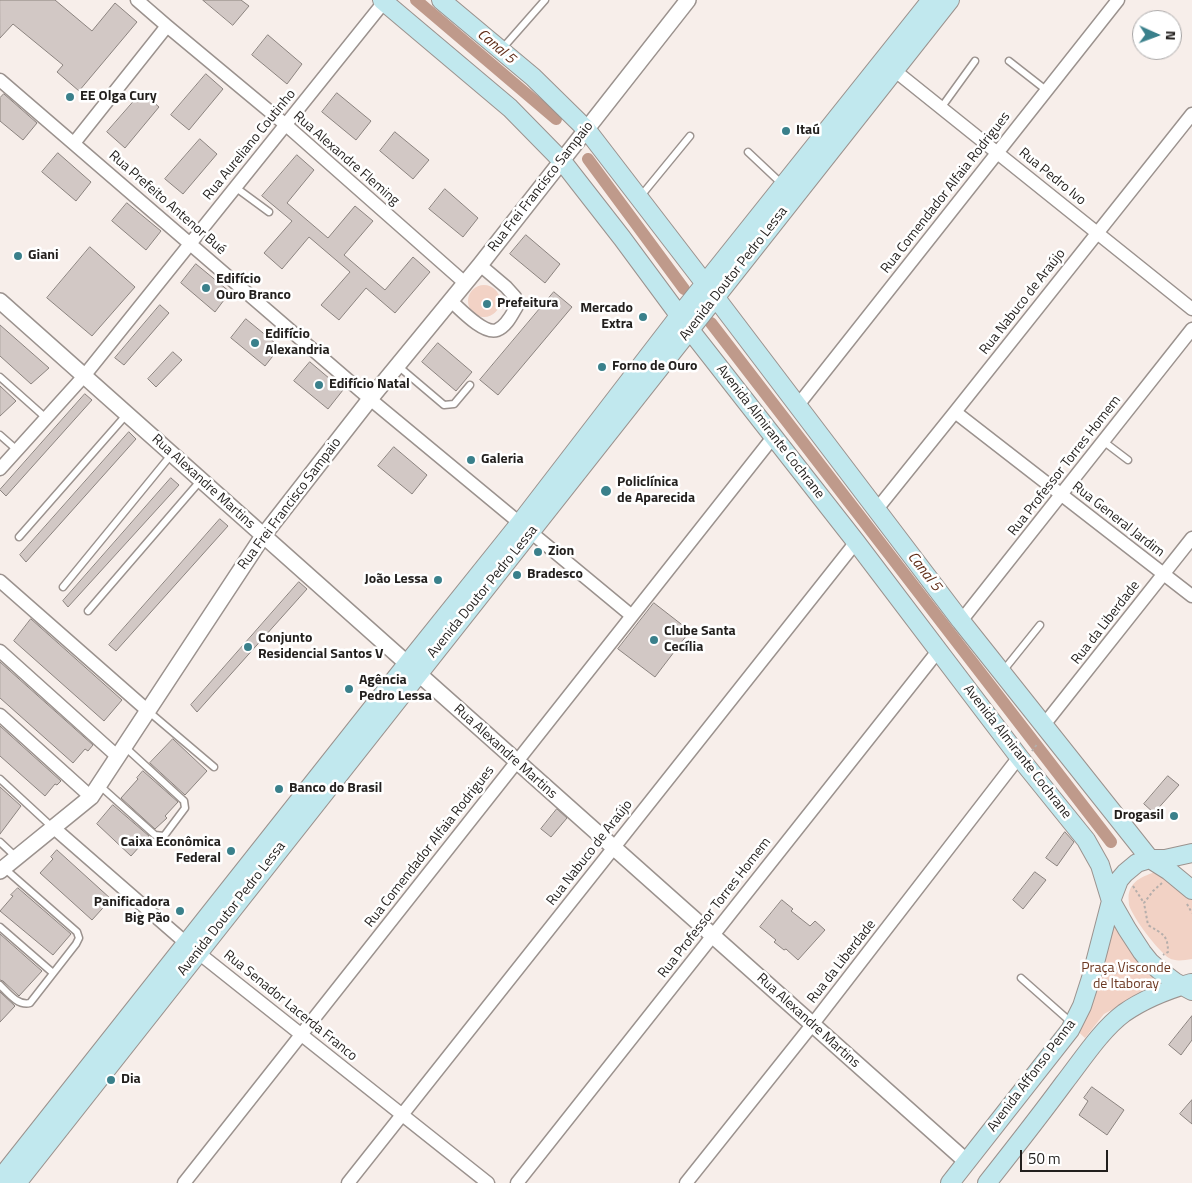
<!DOCTYPE html>
<meta charset="utf-8">
<style>
body{margin:0}
#map{position:relative;width:1192px;height:1183px;overflow:hidden;background:#f7eeea;font-family:"Titillium Web",sans-serif}
canvas{display:block}
.north{position:absolute;left:1132px;top:10px;width:50px;height:50px;box-sizing:border-box;background:#fff;border:1px solid #a7a5a5;border-radius:50%;rotate:92deg;font-size:14px;font-weight:700;line-height:20px;text-align:center;color:#221f1d}
.north::after{content:'';display:block;margin:auto;width:18px;height:22px;background:#3a808b;clip-path:polygon(50% 0,100% 100%,50% 72%,0 100%)}
.scale{position:absolute;left:1020px;top:1150px;width:88px;height:22px;box-sizing:border-box;border:2px solid #221f1d;border-top:0;padding-left:6px;font-size:15px;line-height:18px;white-space:nowrap;color:#221f1d;-webkit-text-stroke:4px #fff;paint-order:stroke}
</style>
<div id="map">
<canvas width="1192" height="1183"></canvas>
<div class="north">N</div>
<div class="scale">50 m</div>
</div>
<script>
const ctx = document.querySelector('canvas').getContext('2d');
ctx.lineJoin = 'round';
function paint(path, color) {
  ctx.fillStyle = color;
  ctx.fill(path, 'evenodd');
}
function trace(path, color, width, dash) {
  ctx.strokeStyle = color;
  ctx.lineWidth = width;
  ctx.lineCap = dash ? 'butt' : 'round';
  ctx.setLineDash(dash || []);
  ctx.stroke(path);
}
function write(font, color, halo, rows, align = 'center') {
  ctx.font = font + ' "Titillium Web",sans-serif';
  ctx.lineWidth = 5;
  ctx.setLineDash([]);
  ctx.textBaseline = 'middle';
  ctx.strokeStyle = halo;
  ctx.fillStyle = color;
  for (const [text, x, y, turn = 0] of rows) {
    ctx.save();
    ctx.translate(x, y);
    ctx.rotate((+turn || 0) * Math.PI / 180);
    ctx.textAlign = isNaN(turn) ? turn : align;
    if (halo) ctx.strokeText(text, 0, 0);
    ctx.fillText(text, 0, 0);
    ctx.restore();
  }
}
paint(new Path2D(`
 M468 301a16 16 0 1 1 32 0a16 16 0 1 1-32 0Z
 M1155,872L1192,896V959C1184,960 1176,962 1169,958C1158,951 1133,918 1129,905C1129,902 1128,896 1129,893C1132,880 1144,876 1155,872Z
 M1114,918L1167,982L1130,1000L1104,1014L1085,1038L1074,1028L1093,996L1105,964Z`), '#f2d2c5');
trace(new Path2D(`
 M416,0L556,119
 M588,159L684,289
 M711,323L1111,842`), '#bf9a8b', 12);
const building = new Path2D(`
 M0,0H55L92,31L115,3L137,22L79,91L57,72L63,65L13,24L0,38Z
 M203,0H241L249,6L233,25Z
 M268,35L302,64L287,84L252,55Z
 M206,74L223,89L189,130L171,115Z
 M142,92L159,107L125,148L107,132Z
 M337,93L371,121L356,140L322,112Z
 M4,94L37,123L23,140L0,121V98Z
 M395,132L429,160L413,179L380,151Z
 M200,139L217,154L183,194L165,179Z
 M58,153L91,182L76,201L42,172Z
 M297,155L314,170L287,203L328,238L355,206L373,221L344,255L385,290L413,257L430,272L395,313L366,288L339,320L321,305L350,272L309,237L282,269L264,253L292,221L262,196Z
 M445,189L478,218L463,237L429,209Z
 M127,203L161,231L146,250L112,221Z
 M526,235L560,264L545,283L510,254Z
 M90,247L135,287L92,336L47,298Z
 M196,264L230,292L215,312L181,283Z
 M554,292L572,307L498,395L480,380Z
 M160,305L169,313L124,365L115,358Z
 M246,319L280,347L265,366L231,338Z
 M0,325L49,368L31,384L0,356Z
 M438,343L472,372L456,391L422,362Z
 M173,352L182,360L156,387L148,379Z
 M310,362L343,390L328,409L294,381Z
 M0,386L16,401L0,416Z
 M85,394L92,400L6,496L0,490Z
 M129,432L136,439L26,562L20,555Z
 M394,447L427,475L412,494L378,466Z
 M171,478L179,485L68,607L63,601Z
 M220,519L228,526L116,651L109,645Z
 M299,582L307,589L197,712L191,705Z
 M654,603L690,631L655,677L618,649Z
 M31,619L122,700L104,721L14,641Z
 M0,662L93,745L88,751L85,749L73,763L0,698Z
 M0,726L61,781L57,785L55,784L45,796L0,756Z
 M173,739L207,771L185,795L150,763Z
 M143,771L178,802L165,816L167,818L155,829L121,798L138,779L137,778Z
 M1168,776L1179,785L1154,813L1144,804Z
 M0,787L21,806L0,834Z
 M113,805L149,836L131,856L97,824Z
 M557,809L567,818L551,837L541,829Z
 M1065,832L1074,842L1057,866L1046,858Z
 M57,850L111,899L92,920L40,873L53,859L51,857Z
 M1035,872L1046,880L1023,909L1013,900Z
 M18,888L71,934L53,955L0,911L13,896L11,895Z
 M782,900L793,909L791,911L810,926L815,921L825,930L798,960L786,949L784,950L774,942L776,940L760,927Z
 M0,934L42,971L19,996L3,981L0,980Z
 M0,992L15,1006L0,1022Z
 M1192,1016V1040L1181,1055L1169,1045Z
 M1092,1087L1124,1110L1107,1135L1079,1115L1088,1101L1084,1098Z
 M1192,1100V1124L1180,1114Z`);
paint(building, '#d2c8c5');
trace(building, '#8b837f', 1);
const service = new Path2D(`
 M501,50L545,0
 M1009,61L1046,90
 M941,108L975,61
 M748,152L782,184
 M235,187L269,212
 M640,197L690,136
 M398,366L444,405L454,404L470,385
 M0,377L46,418
 M0,435L17,450
 M1103,441L1128,460
 M19,537L127,414
 M63,587L171,455
 M88,611L201,480
 M1003,671L1040,625
 M148,711L214,767
 M0,779L52,827
 M99,785L155,835L164,836L185,808L184,801L125,747
 M0,842L16,857
 M0,927L53,973
 M1021,978L1073,1024
 M0,985C8,993 18,1006 30,1003L76,944L79,938L77,932L4,868`);
const minor = new Path2D(`
 M137,0L167,26L286,125L465,283
 M894,70L1192,309
 M0,80L370,399L632,616
 M74,143L167,26
 M451,301C460,309 484,335 497,330C507,326 512,314 517,306L515,297L506,287L480,265
 M798,405L1118,0
 M955,412L1192,596
 M0,469L84,376L384,2
 M877,509L955,412L1192,114
 M0,581L148,711
 M961,621L1192,329
 M0,651L118,757
 M0,715L91,797
 M1043,726L1192,538
 M54,828L186,943L488,1183
 M184,1183L774,436
 M348,1183L856,542
 M517,1183L938,651
 M686,1183L812,1025L1019,757`);
const tertiary = new Path2D(`
 M0,301L967,1162
 M0,871L91,797L263,536L370,399L480,265L688,0`);
const secondary = new Path2D(`
 M382,0L510,108L562,161L622,238L690,330L856,542L1019,757L1086,840L1100,865L1111,901L1127,929L1142,952L1150,962L1159,970L1175,982L1192,991
 M441,0L533,77L587,130L716,298L961,621L1150,859L1169,871L1192,890
 M0,1179L407,664L520,523L679,316L931,0
 M17,1183L950,0
 M950,1183L1070,1030L1082,1006L1091,978L1111,901L1119,880L1125,873L1137,863L1150,859H1165L1192,853
 M987,1183C1013,1150 1039,1117 1064,1083C1082,1060 1101,1030 1124,1013C1144,999 1167,990 1191,983`);
trace(service, '#9b928e', 9);
trace(minor, '#9b928e', 15);
trace(tertiary, '#9b928e', 18);
trace(secondary, '#9b928e', 20);
trace(new Path2D(`
 M1032,751L1038,743
 M1162,883L1153,891L1144,903L1148,925C1162,934 1168,934 1168,952L1163,955
 M1133,886L1144,903
 M1187,904L1192,913
 M1103,990L1115,973L1136,969`), '#b5aeab', 2, [2.5, 2.5]);
trace(service, '#fff', 6);
trace(minor, '#fff', 12);
trace(tertiary, '#fff', 15);
trace(secondary, '#c1e8ee', 18);
for (const [x, y, r, color] of [
 [70,97,5,"#3a808b"],
 [786,131,5,"#3a808b"],
 [18,256,5,"#3a808b"],
 [206,288,5,"#3a808b"],
 [487,304,5,"#3a808b"],
 [643,317,5,"#3a808b"],
 [255,343,5,"#3a808b"],
 [602,367,5,"#3a808b"],
 [319,385,5,"#3a808b"],
 [471,460,5,"#3a808b"],
 [606,491,6,"#3a808b"],
 [538,552,5,"#3a808b"],
 [517,575,5,"#3a808b"],
 [438,580,5,"#3a808b"],
 [654,640,5,"#3a808b"],
 [248,647,5,"#3a808b"],
 [349,689,5,"#3a808b"],
 [279,789,5,"#3a808b"],
 [1174,816,5,"#3a808b"],
 [231,851,5,"#3a808b"],
 [180,911,5,"#3a808b"],
 [111,1080,5,"#3a808b"]
]) {
  const dot = new Path2D();
  dot.arc(x, y, r, 0, 2 * Math.PI);
  ctx.fillStyle = color;
  ctx.fill(dot);
  trace(dot, '#fff', 2);
}
write('bold 14px', '#221f1d', '#fff', [
 ["EE Olga Cury",80,97],
 ["Itaú",796,131],
 ["Giani",28,256],
 ["Edifício",216,280],
 ["Ouro Branco",216,296],
 ["Prefeitura",497,304],
 ["Mercado",633,309,"right"],
 ["Extra",633,325,"right"],
 ["Edifício",265,335],
 ["Alexandria",265,351],
 ["Forno de Ouro",612,367],
 ["Edifício Natal",329,385],
 ["Galeria",481,460],
 ["Policlínica",617,483],
 ["de Aparecida",617,499],
 ["Zion",548,552],
 ["Bradesco",527,575],
 ["João Lessa",428,580,"right"],
 ["Clube Santa",664,632],
 ["Cecília",664,648],
 ["Conjunto",258,639],
 ["Residencial Santos V",258,655],
 ["Agência",359,681],
 ["Pedro Lessa",359,697],
 ["Banco do Brasil",289,789],
 ["Drogasil",1164,816,"right"],
 ["Caixa Econômica",221,843,"right"],
 ["Federal",221,859,"right"],
 ["Panificadora",170,903,"right"],
 ["Big Pão",170,919,"right"],
 ["Dia",121,1080]
], 'left');
write('14px', '#221f1d', '#fff', [
 ["Rua Aureliano Coutinho",250,145,-51],
 ["Rua Alexandre Fleming",346,159,41],
 ["Rua Pedro Ivo",1052,177,39],
 ["Rua Frei Francisco Sampaio",541,187,-52],
 ["Rua Comendador Alfaia Rodrigues",946,193,-52],
 ["Rua Prefeito Antenor Bué",167,203,41],
 ["Avenida Doutor Pedro Lessa",734,274,-52],
 ["Rua Nabuco de Araújo",1023,302,-52],
 ["Avenida Almirante Cochrane",770,432,52],
 ["Rua Professor Torres Homem",1065,466,-52],
 ["Rua Alexandre Martins",203,482,42],
 ["Rua Frei Francisco Sampaio",290,504,-53],
 ["Rua General Jardim",1118,520,38],
 ["Avenida Doutor Pedro Lessa",483,592,-51],
 ["Rua da Liberdade",1106,623,-52],
 ["Rua Alexandre Martins",505,752,42],
 ["Avenida Almirante Cochrane",1017,752,52],
 ["Rua Comendador Alfaia Rodrigues",430,847,-52],
 ["Rua Nabuco de Araújo",590,853,-52],
 ["Rua Professor Torres Homem",715,908,-52],
 ["Avenida Doutor Pedro Lessa",232,909,-52],
 ["Rua da Liberdade",842,962,-52],
 ["Rua Senador Lacerda Franco",290,1006,39],
 ["Rua Alexandre Martins",808,1021,42],
 ["Avenida Affonso Penna",1032,1076,-53]
]);
write('14px', '#6c3923', '#fff', [
 ["Praça Visconde",1126,969],
 ["de Itaboray",1126,985]
]);
write('italic 15px', '#5f2d17', '#fff', [
 ["Canal 5",496,47,40],
 ["Canal 5",924,572,52]
]);
</script>
